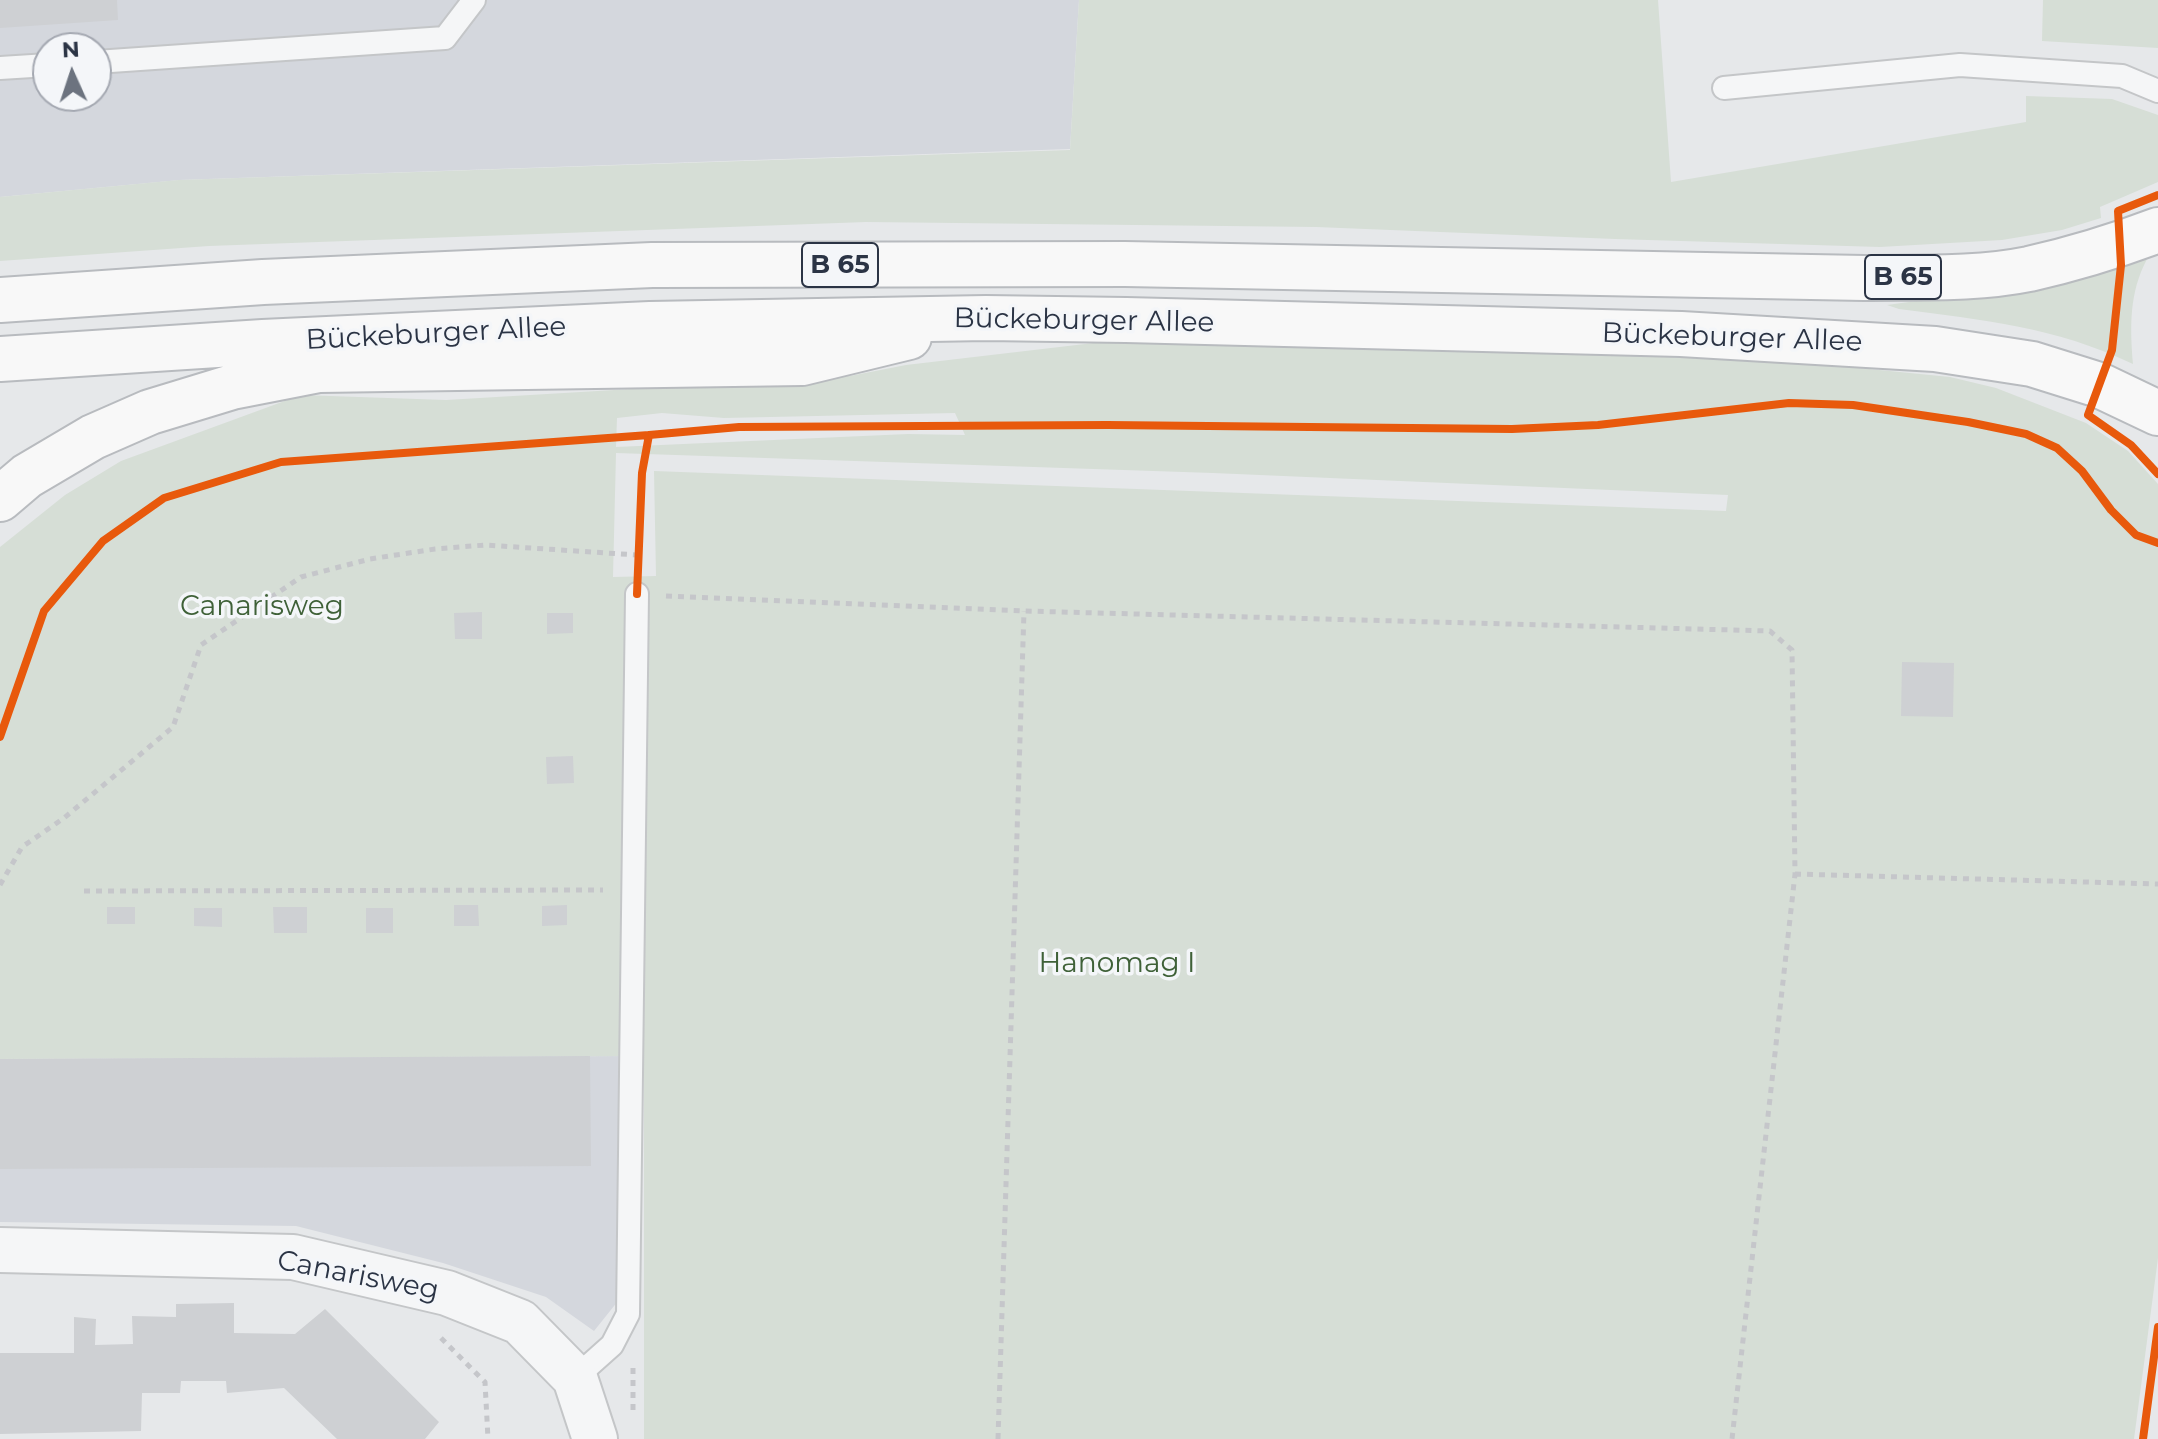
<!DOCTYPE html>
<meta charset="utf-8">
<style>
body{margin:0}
#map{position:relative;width:2158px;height:1439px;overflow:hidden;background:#e6e8ea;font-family:Montserrat,sans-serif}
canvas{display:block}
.north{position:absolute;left:32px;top:32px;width:80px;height:80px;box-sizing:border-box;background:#f4f6f9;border:2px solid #a4a8b1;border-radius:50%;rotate:357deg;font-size:22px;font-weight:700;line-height:32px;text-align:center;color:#2b3445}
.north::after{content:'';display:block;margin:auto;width:28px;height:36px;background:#6c737f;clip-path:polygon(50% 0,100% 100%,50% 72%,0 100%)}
</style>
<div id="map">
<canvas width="2158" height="1439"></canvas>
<div class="north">N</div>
</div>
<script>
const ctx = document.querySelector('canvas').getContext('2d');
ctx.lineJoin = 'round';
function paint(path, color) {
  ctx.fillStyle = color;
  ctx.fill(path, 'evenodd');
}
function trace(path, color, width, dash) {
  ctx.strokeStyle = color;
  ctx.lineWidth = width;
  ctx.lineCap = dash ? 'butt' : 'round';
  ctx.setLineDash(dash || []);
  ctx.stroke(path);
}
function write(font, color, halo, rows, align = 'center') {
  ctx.font = font + ' Montserrat,sans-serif';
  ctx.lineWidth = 7;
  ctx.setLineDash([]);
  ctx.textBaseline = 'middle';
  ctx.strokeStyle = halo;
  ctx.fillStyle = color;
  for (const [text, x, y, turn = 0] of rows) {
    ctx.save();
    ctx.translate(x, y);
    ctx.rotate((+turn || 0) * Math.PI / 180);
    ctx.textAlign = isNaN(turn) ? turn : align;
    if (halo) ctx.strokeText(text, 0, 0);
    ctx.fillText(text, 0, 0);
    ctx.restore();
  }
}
paint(new Path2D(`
 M0,0H1079L1070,149L180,180L0,197ZM48,48H96V96H48Z
 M622,1056L618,1301L594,1331L546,1297L443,1263L296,1226L0,1222V1059Z`), '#d4d7dd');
paint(new Path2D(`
 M1079,0H1658L1671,182L2026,122V96L2112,99L2158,115V182L2100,207L2101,218L2062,230L2002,240L1880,247L1615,239L1316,227L866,222L209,246L0,261V197L179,180L1070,150Z
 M2043,0H2158V48L2042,41Z
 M2147,259C2129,293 2130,327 2133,364C2056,327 1983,320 1899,309L1887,305L2063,281Z
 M1102,342L1224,343L1609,354L1829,365L1950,377L1996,388L2086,423L2128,451L2158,484V1258L2134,1439H644V1056L0,1059V547L65,495L121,461L301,395L446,400L850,376L906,365ZM662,413L724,418L955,413L965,435L908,434L616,447L617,418ZM616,453L1213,473L1728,495L1726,511L654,471L656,576L613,577Z`), '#d6ded6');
paint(new Path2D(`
 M0,0H117L118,20L0,28Z
 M482,612V639H455L454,613Z
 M547,613H573V633L547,634Z
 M1902,662L1954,663L1953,717L1901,716Z
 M573,756L574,783L547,784L546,757Z
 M454,905H478L479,926H454Z
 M567,905V925L542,926V906Z
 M107,907H135V924H107Z
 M273,907H307V933H274Z
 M194,908H222V927L194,926Z
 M366,908H393V933H366Z
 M590,1056L591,1166L0,1169V1059Z
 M234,1303V1333L295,1334L325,1309L439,1422L425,1439H337L284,1388L227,1393L226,1381H181L180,1393H142L141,1431L0,1434V1353H74V1317L96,1319L95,1345L133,1344L132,1316L176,1317V1304Z`), '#ced0d3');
const lane = new Path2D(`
 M96,62L445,38L474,0
 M0,68L48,65
 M1724,88L1960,65L2122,76L2158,91
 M575,1378L612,1345L628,1314L637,594`);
const street = new Path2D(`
 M0,1250L293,1257L447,1293L520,1322L575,1378L595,1439`);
const highway = new Path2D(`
 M0,300L263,282L652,265L1125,264L1864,278C1918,277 1975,280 2029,269C2073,259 2116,246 2158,230
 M0,359L263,342L650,324L986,318L1126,320L1681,334L1935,349L2032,364L2099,385L2158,413
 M0,499L27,476L93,437L150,412L232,387L319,370L802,363L909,337`);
trace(lane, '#c4c6c8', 26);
trace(street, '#c4c6c8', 48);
trace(highway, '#b8bbbf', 48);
trace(new Path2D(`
 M666,596L1024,611L1770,631L1792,650L1795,874L1732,1439
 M1795,874L2158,884
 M0,885L22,847L64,818L173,727L201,645L301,577L370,559L435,549L485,545L637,555
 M84,891L603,890
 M441,1338L485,1382L488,1439
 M633,1368V1414
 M998,1439L1024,611`), '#c5c6ca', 5, [6, 6]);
trace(lane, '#f5f6f7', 22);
trace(street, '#f5f6f7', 44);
trace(highway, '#f8f8f8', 44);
trace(new Path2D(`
 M2158,195L2118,211L2121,265L2112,350L2088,415L2131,445L2158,474
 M637,594L642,473L649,435L739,427L1107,425L1512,429L1598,425L1789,403L1853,405L1968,422L2026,434L2057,448L2082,471L2111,510L2136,535L2158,543
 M0,737L44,611L103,541L164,498L281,462L649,435
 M2143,1439L2158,1327`), '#e8590c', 8);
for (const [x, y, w] of [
 [840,265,76],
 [1903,277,76]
]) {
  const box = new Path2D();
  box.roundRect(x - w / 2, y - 22, w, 44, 6);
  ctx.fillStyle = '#f4f6f9';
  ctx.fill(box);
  trace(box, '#2b3445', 2);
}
write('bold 26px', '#2b3445', null, [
 ["B 65",840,265],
 ["B 65",1903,277]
]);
write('28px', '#2b3445', '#f4f6f9', [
 ["Bückeburger Allee",1084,321,1],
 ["Bückeburger Allee",436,334,-3],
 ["Bückeburger Allee",1732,338,2],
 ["Canarisweg",358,1276,11]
]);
write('28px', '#3f6138', '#f4f6f9', [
 ["Canarisweg",262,607],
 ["Hanomag I",1117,964]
]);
</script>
